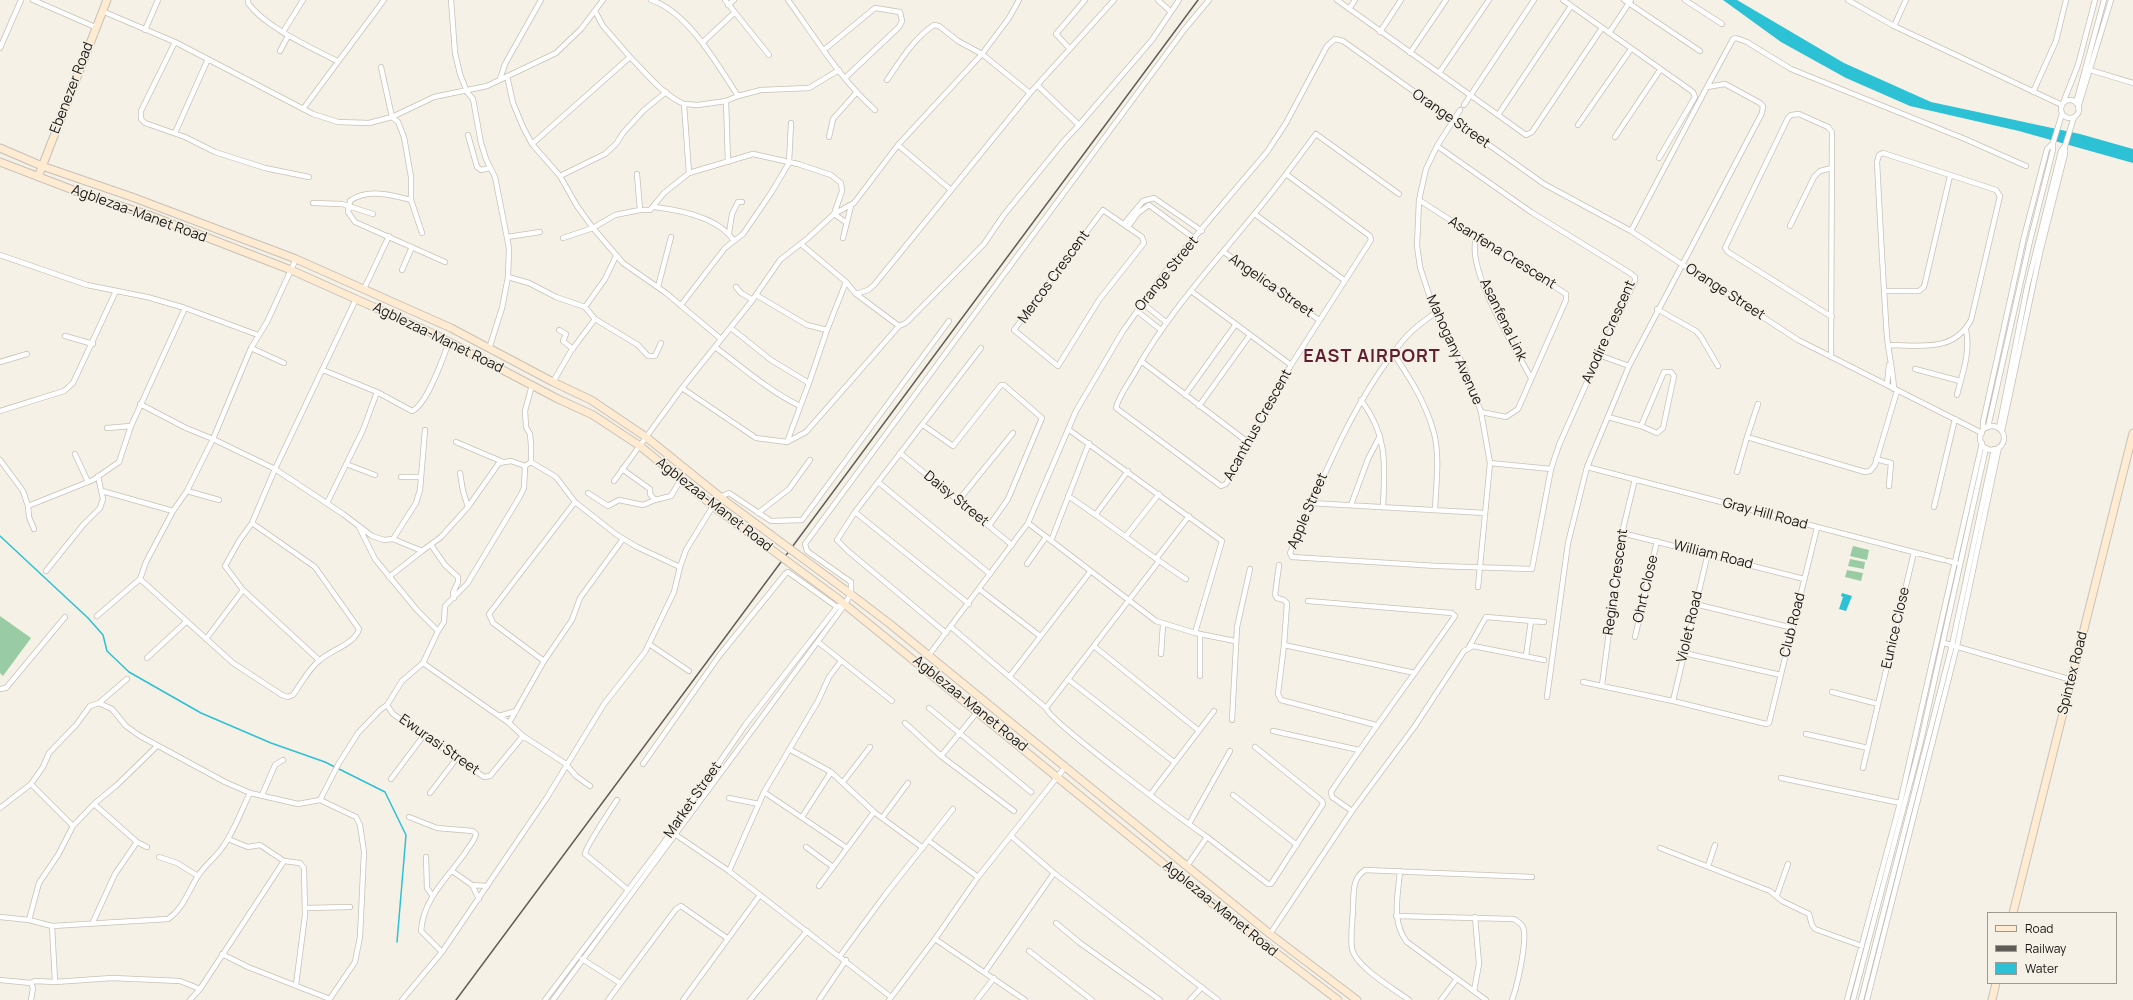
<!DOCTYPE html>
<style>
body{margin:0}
#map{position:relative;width:2133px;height:1000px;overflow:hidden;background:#f6f1e6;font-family:Manrope,sans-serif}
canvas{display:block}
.legend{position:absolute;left:1987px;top:912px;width:130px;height:72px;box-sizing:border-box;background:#f6f1e6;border:1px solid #9d9991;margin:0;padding:5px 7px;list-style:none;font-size:12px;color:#181612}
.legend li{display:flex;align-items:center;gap:8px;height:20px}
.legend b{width:20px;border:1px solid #9d9991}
</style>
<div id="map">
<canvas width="2133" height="1000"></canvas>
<ul class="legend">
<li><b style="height:5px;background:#ffebd2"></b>Road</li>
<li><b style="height:5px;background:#605d57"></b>Railway</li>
<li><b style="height:11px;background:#2dc1d5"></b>Water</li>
</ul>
</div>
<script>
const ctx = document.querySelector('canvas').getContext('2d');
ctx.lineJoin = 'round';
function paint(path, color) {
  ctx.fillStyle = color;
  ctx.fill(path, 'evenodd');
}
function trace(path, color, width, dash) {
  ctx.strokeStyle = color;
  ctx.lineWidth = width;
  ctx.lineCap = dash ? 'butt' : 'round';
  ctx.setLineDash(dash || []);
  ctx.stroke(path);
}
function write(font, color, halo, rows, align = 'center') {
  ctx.font = font + ' Manrope,sans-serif';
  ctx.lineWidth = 3;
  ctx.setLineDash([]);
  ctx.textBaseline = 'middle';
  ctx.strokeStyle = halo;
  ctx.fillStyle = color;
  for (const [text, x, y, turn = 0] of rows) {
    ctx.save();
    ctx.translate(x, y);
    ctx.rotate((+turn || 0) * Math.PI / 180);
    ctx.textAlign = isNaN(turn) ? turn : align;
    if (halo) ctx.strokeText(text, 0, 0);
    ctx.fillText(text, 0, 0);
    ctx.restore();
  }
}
paint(new Path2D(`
 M1853,546L1869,550L1867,560L1850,556Z
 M1850,559L1865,562L1864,569L1848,566Z
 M1847,570L1863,573L1861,581L1845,577Z
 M0,616L31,638L3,676L0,673Z`), '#99cca5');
paint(new Path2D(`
 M1723,0H1737L1844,63L1931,102L2080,134L2133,149V163L2019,131L1910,106L1846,78L1781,42Z
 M1842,593L1852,596L1846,611L1839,609L1843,597L1841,596Z`), '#2dc1d5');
trace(new Path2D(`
 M0,536L88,618L103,635L107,651L129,672L201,713L271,743L325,762L385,792L406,835L397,942`), '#2dc1d5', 1.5);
const street = new Path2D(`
 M33,0L95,27
 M248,0V3C265,27 310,47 337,61
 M451,0L455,53L460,74L467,92L473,99L481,143L486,159L495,177L509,248L508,277L502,308L489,349
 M651,0C687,11 718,65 738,96
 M725,0L769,55
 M788,0C815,37 840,79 875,110
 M1158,0L1170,11
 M1337,0L1526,135L1532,132L1602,28
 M1563,0L1693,92L1695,97L1659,158
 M1624,0L1700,51
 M1685,0L1722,24
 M1848,0L1894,26L2062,105
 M728,5L734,0
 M1349,9L1355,0
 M102,11L175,42L313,114L338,122L369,123L392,117L434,97L487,86L556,53L581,29L603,0
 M595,11L603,26L630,57
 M1894,26L1906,0
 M145,30L158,0
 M283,32L303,0
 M1380,32L1401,0
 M1609,33L1631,0
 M175,42L141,111V119L145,123L185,137L215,152L265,168L309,177
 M703,42L734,13
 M0,48L21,0
 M1069,48L1056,34L1085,0
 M824,50L875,8L900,12L902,21L899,27L845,78
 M280,51L288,36
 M1410,53L1446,0
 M381,67L392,117L398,122L404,137L411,177V200L422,233
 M2090,70L2133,83
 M1439,73L1489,0
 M507,76L513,103L523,127L532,144L560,176L577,206L593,228L623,263L666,293L721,339
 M500,79L505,64L541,0
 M887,80C900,61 914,38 934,25L939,26L958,41L982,54L1030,93
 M1037,85L1079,125
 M1707,87L1733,39L1736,38L1747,42L1791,69L1965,139L2026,166
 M2033,92L2056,41L2066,0
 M2061 109a9 9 0 1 1 18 0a9 9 0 1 1-18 0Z
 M726,101L728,162
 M2063,103L2078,65L2095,0
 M2076,103L2104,0
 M684,104L698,105L726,101L738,96L761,90L809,88L839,70
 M1464,105L1534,0
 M2078,108L2111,0
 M303,109L384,0
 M1460,110L1437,146L1426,169L1419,200L1417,246L1420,267L1435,313L1463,364L1481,412L1490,463L1478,587
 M1498,115L1571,6
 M1578,125L1631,49
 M175,133L208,59
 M468,135L477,167L481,170L490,168
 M829,137L833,119L857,92
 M1615,137L1660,70
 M532,144L630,57C646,73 663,95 684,104L689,173L664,193L650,210H640L615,215L593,228L563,238
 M898,145L951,190
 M689,173L753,154L798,164L831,175L841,183L842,191L834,214L847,223
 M637,174L640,210
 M1286,174C1236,241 1175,300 1135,372C1129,383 1119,395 1116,408L1221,486L1226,484L1291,365L1371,240L1370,236L1286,174L1316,134L1399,194
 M560,176L605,154L616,144L623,133L644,110L666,92
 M411,200C392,195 367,188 350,201L348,212L355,222L445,262
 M1419,200L1566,294V300L1518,409L1506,417L1481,412
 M313,203L342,204L373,214
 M654,207C680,210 719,217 734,241
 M1103,210L1142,237L1144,243L1099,300L1058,366L1014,330Z
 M1256,215L1344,280
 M1124,224L1143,201L1154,198L1202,231
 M1790,226L1814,177L1820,171L1832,168
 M1128,227L1138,213L1149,205L1195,239
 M729,233L732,214L738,202H742
 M507,237L540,232
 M843,238L851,206
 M1476,238C1466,270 1515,348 1531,378
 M801,244L846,282
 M1224,252L1319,320
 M0,255L87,285L147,297L185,308L258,335
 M402,270L412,247
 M508,277L529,283L556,297L585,307
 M658,287L671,237
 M736,287L741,293L753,300
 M364,289L389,236
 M1191,291L1291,365
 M1884,291H1919L1924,287L1950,176
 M856,294L868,290L874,285L1030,93L1114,0
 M756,295L807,325L827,330L846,282L856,294L899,326L906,323L984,244L1003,216L1064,141L1079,125L1152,40L1179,0
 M1142,303L1166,322
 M681,305L725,248L743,234L771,193L789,163L791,123
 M1657,309L1696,331L1701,337L1718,366
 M1137,311L1161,330
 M1435,313C1427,319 1418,325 1411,332C1399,343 1389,359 1379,373C1341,429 1318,491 1290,553L1292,557L1437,566L1532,569L1551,469L1559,445L1599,355L1635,281V277L1630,273L1531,212L1437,146
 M595,319L638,345L648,356H655L661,343
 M731,328L771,360L809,383
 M559,330L566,334L563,341L573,349
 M65,336L93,344
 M1888,345C1921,345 1953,353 1971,320L2000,196L1996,190L1883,153L1879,155L1877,162C1880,220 1883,279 1887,337C1889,355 1893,371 1894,389
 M715,347C742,367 769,391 800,406
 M251,348L284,363
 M1393,353C1410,378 1426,403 1434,433C1440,457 1436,485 1435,510
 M1599,355L1629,366
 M1831,357L1832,132L1828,127L1799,114L1791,115L1788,118L1725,248L1728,252L1832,317
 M1141,361L1249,443
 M0,362L27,354
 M1915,369L1960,381
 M323,370L377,392L412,411C427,405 443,358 449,342
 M553,382L571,351L595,319L585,307L605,279L616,256
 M532,385L525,411L526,427L530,434L531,445V462L556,477L575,502L617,535L637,547L680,567
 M1887,385L1889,365
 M682,388L756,438L787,442L806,432L899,326
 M1185,395L1236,324
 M1957,395C1962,375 1971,351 1966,330
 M1361,400C1388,436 1385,464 1383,507
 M140,404L186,428L213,439L275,469L343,514L372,536L384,540L393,539L422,551L441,537L468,507L499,463L511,461L525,466
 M1199,406L1250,335
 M0,411L64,391L73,383L116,291
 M1608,417L1641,426L1664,372H1671L1674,376L1663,428L1657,433L1641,426
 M923,425L953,446L1001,385H1004L1042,418L1008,499L989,526
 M1980 438a12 12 0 1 1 24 0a12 12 0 1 1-24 0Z
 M1988,427L2030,241L2053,150V143L2062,114
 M107,428L131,426
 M1999,428L2027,287L2061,151L2065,146
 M1068,429L1222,541L1195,633
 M1983,430V422L2024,237L2047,149L2053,143
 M2002,431L2040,253L2065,154V146L2074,117
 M1747,437L1758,404
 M456,442L503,462
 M787,442L809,383L827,330
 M900,453L1012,545
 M75,454L88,482
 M1876,459L1891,463L1889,486
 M0,460L23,491L28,506L93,480L119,462L131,426L185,308
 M1490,463L1551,469
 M346,464L375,475
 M1587,467L1944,560
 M622,469L650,489V494L655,500L671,496L681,479
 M1737,472L1747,437L1865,472L1870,471L1875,465L1897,391
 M460,473L463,491L468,507
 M401,477H421
 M614,481L682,388L751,302L780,260L808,238L834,214L854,203L898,145L982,54L1009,18L1019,0
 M878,482L990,574
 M102,491L173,511
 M187,491L219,500
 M588,493L608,506L619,500L643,505L655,500
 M1068,496C1108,522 1145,553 1186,579
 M720,497L729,493L771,521L802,520L949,321
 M958,501L1013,433
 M327,503L363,430L377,392
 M1310,503L1485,513
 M1351,505L1368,459L1380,436
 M28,506L29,517L34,529
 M1934,507L1955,419
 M855,512L969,604
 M758,513L789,489L810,460
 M1096,514L1128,471
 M1028,523L1156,621L1195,633L1235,641
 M359,527L375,559L417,610L438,631
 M1622,533L1804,579
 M1126,536L1159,494
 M393,539L416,503L420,490L425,430
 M1051,541L1089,443
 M431,545L445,565L458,577V582L453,593L454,598
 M1156,559L1189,516
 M1948,561L1956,563
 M1027,564L1046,537
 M1279,565L1275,595L1277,598L1284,600L1287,603L1284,645L1415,673
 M46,571L83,525L100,508L103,499L98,476
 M389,577L422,551
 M140,579L233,663L282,695L288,697L293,695C301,684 309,668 320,660C331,650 355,644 359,629L315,567L252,523
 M979,589L1040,636
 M1308,601L1452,613L1455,616C1414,675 1371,732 1331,792L1332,797L1352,811
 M1695,604L1793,628
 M97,616L140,579L146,562L173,511L187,491L213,439L251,348L267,322L296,259
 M951,627L1046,708C1049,721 1187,823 1207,837
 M946,633L848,551L837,540L855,512L981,348
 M1635,637L1657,541
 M206,639L243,590
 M818,642L892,701
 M1944,643L2072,680
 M649,644L689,671
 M1284,645L1278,694L1281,700L1376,725
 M1095,647L1198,730
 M1469,647L1486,617L1544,622
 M1684,653L1781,675
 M1161,654L1163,625
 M929,655L1028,523L1076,411L1123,331L1165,272L1267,152L1286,123L1327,46L1335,39L1343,41L1544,184L1631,231L1798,340L1982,433
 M1526,656L1531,621
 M147,658L187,621
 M319,660L243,590L225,566L239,541L252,523L275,469L356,299
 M544,661L493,623L489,614L575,502
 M423,663L509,723L523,736L566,764L576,776L590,786
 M1010,676L1090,572
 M1200,676V634
 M1069,680L1174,762
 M1583,682L1673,701L1766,724L1769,723L1817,528
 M1602,685L1622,533L1635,479
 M0,689L6,688L65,617
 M1832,692L1878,704
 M1547,697L1568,543L1587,467L1629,366L1762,113L1763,106L1760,103L1725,84L1707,87L1631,231
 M1673,701L1708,553
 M99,703L127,679
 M387,705L393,714L484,777L490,776L523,736
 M929,708L1031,792
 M1046,708L1159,561
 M499,716L516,711
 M1232,720L1237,627L1250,569
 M509,723L544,661L572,620L580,598L623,539
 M905,723L941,756L1014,811
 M1273,731L1359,750
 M1806,734L1868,748
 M789,749L831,772L874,812L923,848
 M941,756L978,711
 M643,764L719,656L786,573L788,572L837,607
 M1863,768L1914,552
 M1781,778L1900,803
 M391,779L424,735
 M843,782L870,747
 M31,784L73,826
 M764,792L847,848
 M430,793L457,758
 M262,795L275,765L283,760
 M1150,795L1214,711
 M1233,795L1297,845
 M729,798L759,804
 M320,800L339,763L358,733L380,710L387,705L402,681L423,663L438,631L444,622L445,606L467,584L519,498L524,488L525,466L531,462
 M617,800C611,809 585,848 585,854L627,889
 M94,804L137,842L147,847
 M0,808L31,784L43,767L49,753L76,725L90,706L99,703L112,709L126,726L140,736L225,782L250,793L298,804L320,800L356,817L360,825L364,852L360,937L355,962L329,1000
 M409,817L437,828L473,831L476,834C475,841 468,847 465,853C448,877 423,899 421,931L442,952
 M802,817L831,772
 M882,818L908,783
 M1189,824L1230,751
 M676,835L729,871L891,997
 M1011,836L1054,873L1218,1000
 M228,839L248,847L260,845L284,861L300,863L304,868L305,915L296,985
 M929,841L978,877
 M806,847L833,867
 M1660,848L1770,891L1782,901L1809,914L1812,925L1815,929L1862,946
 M159,857L177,863L198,876
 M426,857L427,888L432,895
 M1187,866L1207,837L1268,884H1271L1323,804L1322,801L1255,747
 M1708,866L1715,845
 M452,871L472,885L479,899
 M729,871L764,792L818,701L829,677L841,661
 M1400,871C1398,895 1391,922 1407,942L1486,1000
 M472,885L487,886
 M819,886L874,812
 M1777,895L1788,864
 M306,908L350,907
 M1396,916L1514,919C1517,921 1521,923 1523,927C1528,939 1517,987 1512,1000
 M0,917L29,920L52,926L168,919C184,908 188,891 198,876C204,866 215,858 222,848C234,832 241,811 250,793
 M29,920L39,883L58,855L73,826L94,804L117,785L157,746
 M93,922L115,874L137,842
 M1056,923L1080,943L1160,1000
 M52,926L55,982
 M1270,934L1352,811L1415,726L1464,651L1473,646L1544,660
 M935,939L1025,1000
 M1029,951L1092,1000
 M222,954L248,967L330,999
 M840,956L885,895L953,809
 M582,959L620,983
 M985,972L1054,873
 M0,980L31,983
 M31,983L35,981L55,982L112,978L180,981L200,989
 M31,983L33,988L31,1000
 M1474,991L1479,964L1475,917
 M190,1000L200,989L284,861
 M402,1000L442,952L546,799L604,704L645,652L674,592L680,567L686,550L713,506
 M545,1000L662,845L746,724L837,607L845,603
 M553,1000L841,610L851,594V582L807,551L805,544L1184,30L1209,0
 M608,1000L676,909L681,906L727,938
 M683,1000L760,895
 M750,1000L807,931
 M819,1000L846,960
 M889,1000L935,939L978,877L1066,766
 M977,1000L994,978
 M1190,1000L1202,987
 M1409,1000C1394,989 1356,967 1352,949C1350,936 1353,919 1353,906C1354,891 1352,879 1365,870L1532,877
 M1441,1000L1456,980
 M1847,1000L1900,803L1982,443
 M1853,1000L1920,745L1986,448
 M1861,1000L1952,645L1994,449
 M1867,1000L1957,646L1999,447`);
const secondary = new Path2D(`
 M0,148L42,166L132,197L296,259L451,328L553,382L591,400L646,437L724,500
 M0,162L86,195L149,215L291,270L434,334L558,399L593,415L640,446L718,510
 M38,177L107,0
 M844,589L890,624L1270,934L1357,1000
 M837,598L1224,913L1338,1000
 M2013,913L2133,433
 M1992,1000L1996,983`);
trace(street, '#c7c1b7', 6);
trace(secondary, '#c7c1b7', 9);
trace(street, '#fff', 4.5);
trace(secondary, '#ffebd2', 7);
trace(new Path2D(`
 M456,1000L1198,0`), '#605d57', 1.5);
const secondaryBridge = new Path2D(`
 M724,500L844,589
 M718,510L837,598`);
trace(secondaryBridge, '#c7c1b7', 9, []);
trace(secondaryBridge, '#ffebd2', 7);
write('14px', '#181612', '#f6f1e6', [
 ["Ebenezer Road",72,88,-69],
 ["Orange Street",1451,119,35],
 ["Agblezaa-Manet Road",139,214,20],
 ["Asanfena Crescent",1502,253,32],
 ["Orange Street",1167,274,-51],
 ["Mercos Crescent",1054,277,-54],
 ["Angelica Street",1271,286,35],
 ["Orange Street",1725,292,33],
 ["Asanfena Link",1503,320,64],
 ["Avodire Crescent",1609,332,-66],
 ["Agblezaa-Manet Road",438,338,26],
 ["Mahogany Avenue",1454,350,66],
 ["Acanthus Crescent",1258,425,-61],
 ["Daisy Street",956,499,39],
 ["Agblezaa-Manet Road",714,505,38],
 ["Apple Street",1308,511,-67],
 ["Gray Hill Road",1765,514,15],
 ["William Road",1713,555,14],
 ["Regina Crescent",1616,582,-82],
 ["Ohrt Close",1646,589,-77],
 ["Club Road",1793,625,-76],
 ["Violet Road",1690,627,-77],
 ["Eunice Close",1896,628,-77],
 ["Spintex Road",2073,673,-76],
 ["Agblezaa-Manet Road",970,704,39],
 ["Ewurasi Street",439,745,35],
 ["Market Street",693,800,-55],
 ["Agblezaa-Manet Road",1220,909,39]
]);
ctx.letterSpacing = '1px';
write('bold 18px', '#611d30', '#f6f1e6', [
 ["EAST AIRPORT",1372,357]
]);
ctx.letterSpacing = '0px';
</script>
